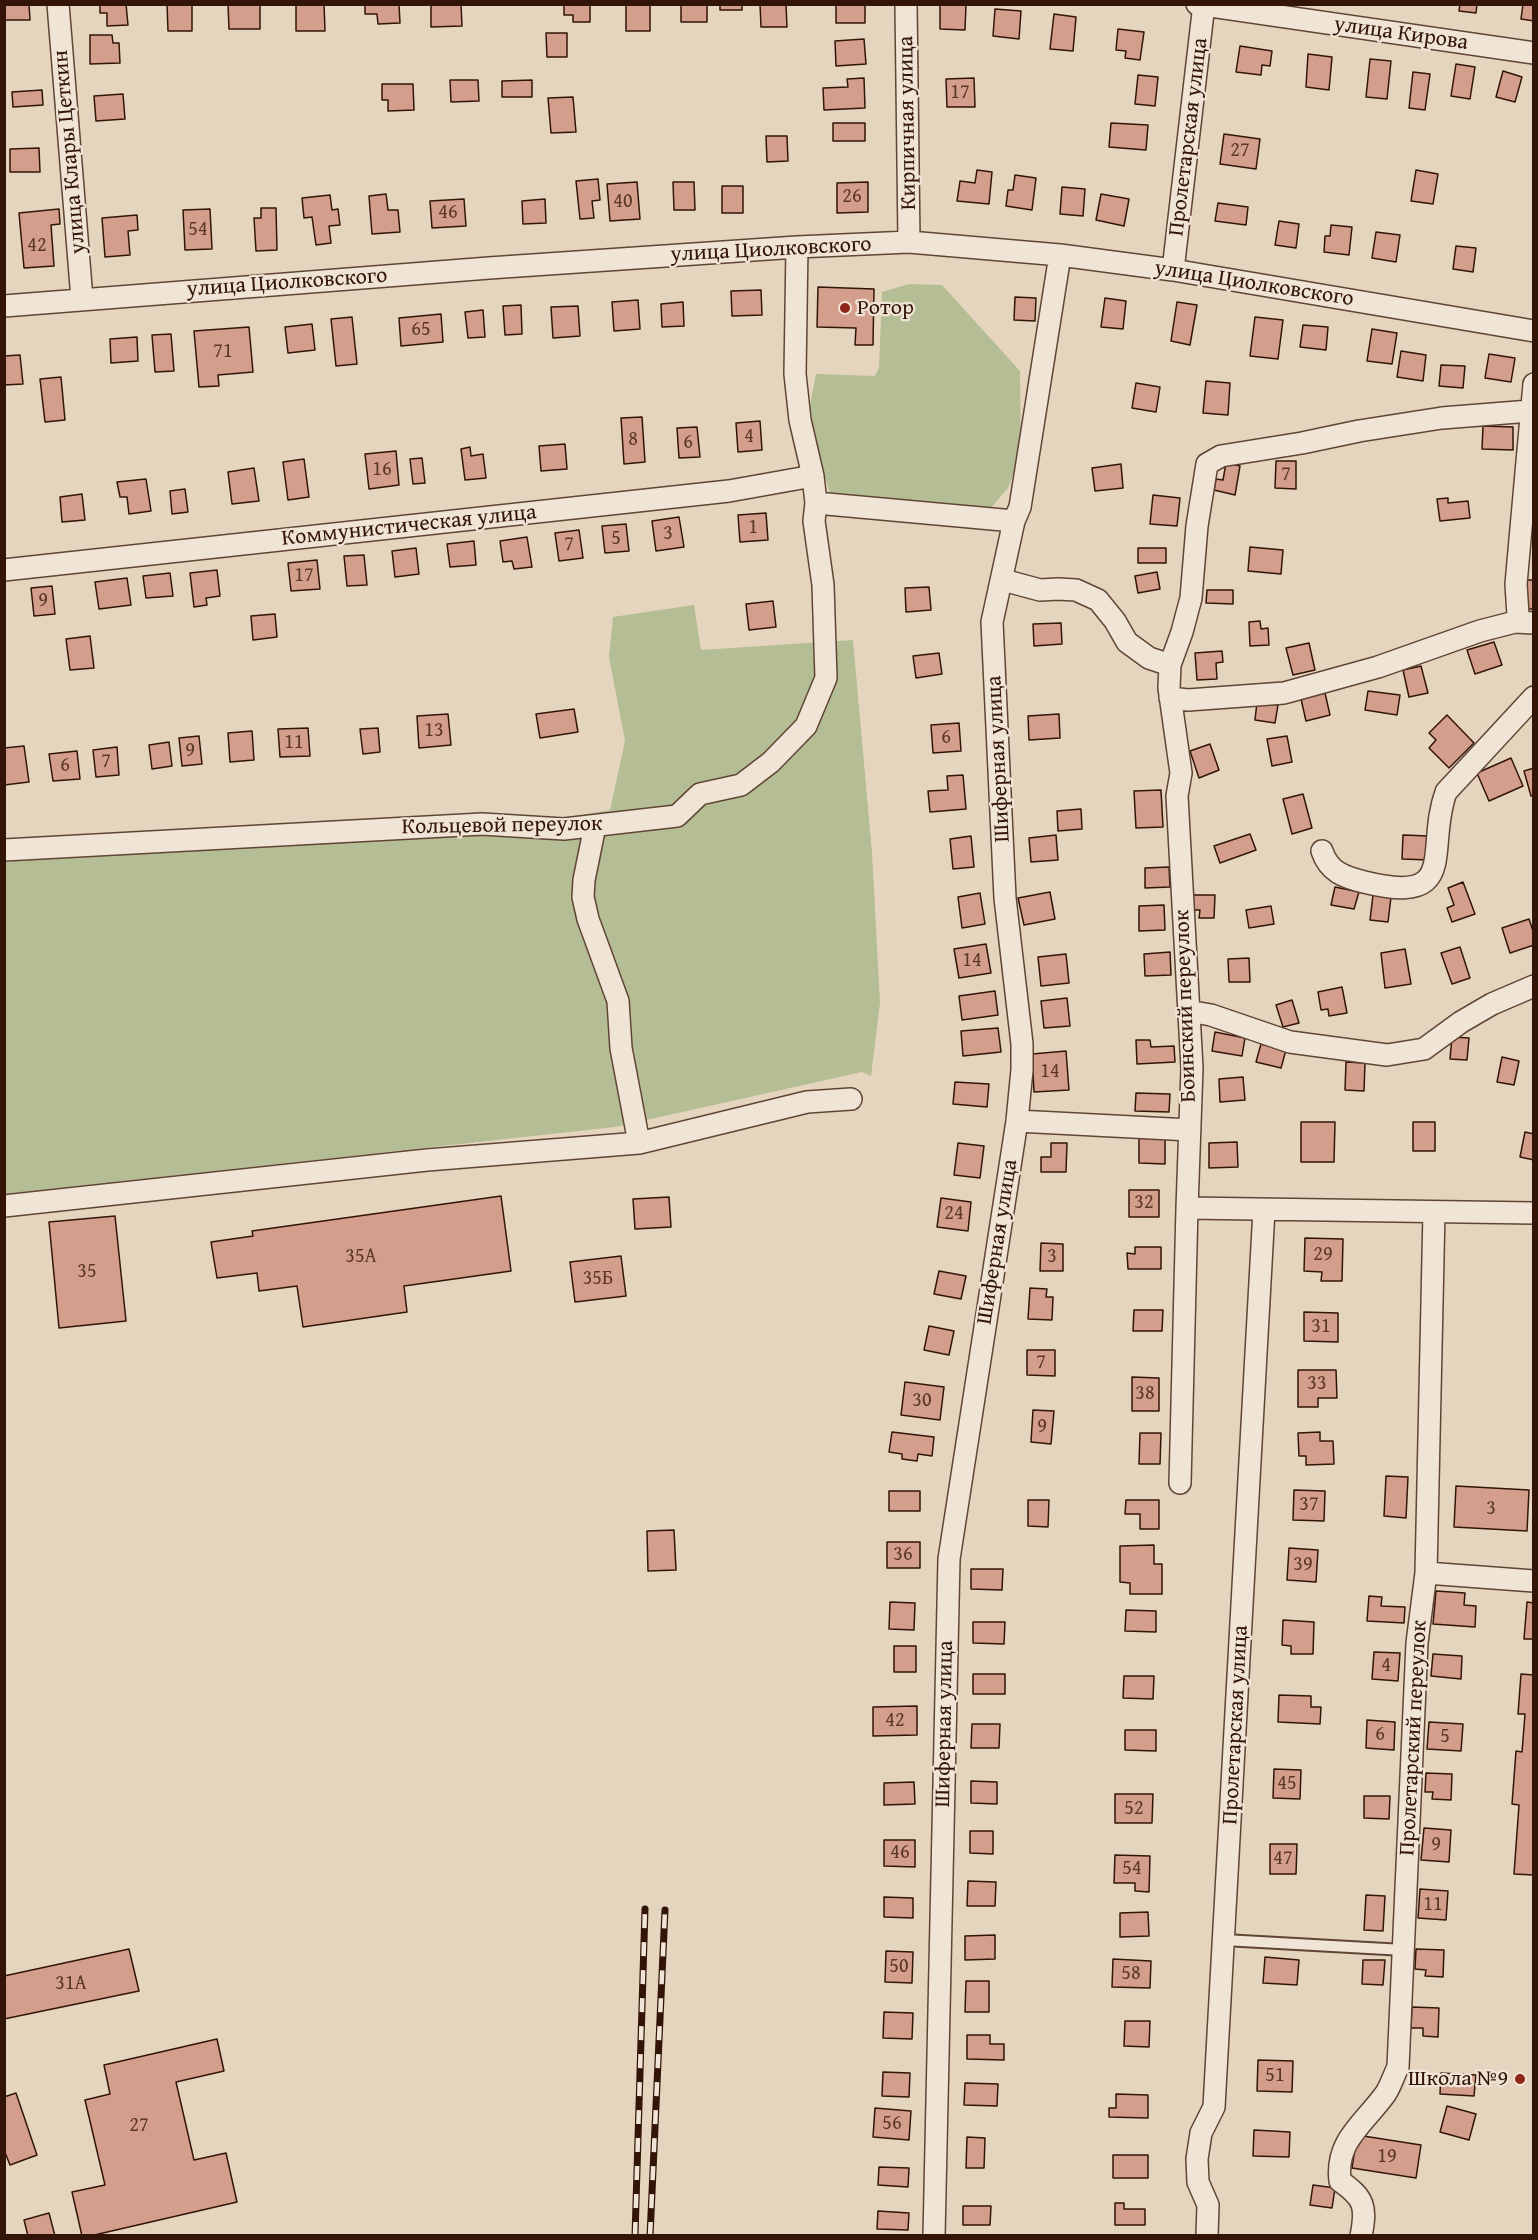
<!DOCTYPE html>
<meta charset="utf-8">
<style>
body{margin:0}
#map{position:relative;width:1538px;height:2240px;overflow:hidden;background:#e6d5be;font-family:"Gentium Book Plus",serif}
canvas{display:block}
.frame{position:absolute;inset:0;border:6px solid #331507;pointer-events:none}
</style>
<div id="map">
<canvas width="1538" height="2240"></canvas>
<div class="frame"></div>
</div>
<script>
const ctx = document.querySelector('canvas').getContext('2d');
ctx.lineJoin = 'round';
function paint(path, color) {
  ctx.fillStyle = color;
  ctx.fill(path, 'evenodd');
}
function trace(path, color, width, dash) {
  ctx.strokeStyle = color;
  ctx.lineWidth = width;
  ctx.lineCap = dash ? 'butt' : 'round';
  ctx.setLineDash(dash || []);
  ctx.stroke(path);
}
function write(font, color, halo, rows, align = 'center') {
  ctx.font = font + ' "Gentium Book Plus",serif';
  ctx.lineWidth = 4.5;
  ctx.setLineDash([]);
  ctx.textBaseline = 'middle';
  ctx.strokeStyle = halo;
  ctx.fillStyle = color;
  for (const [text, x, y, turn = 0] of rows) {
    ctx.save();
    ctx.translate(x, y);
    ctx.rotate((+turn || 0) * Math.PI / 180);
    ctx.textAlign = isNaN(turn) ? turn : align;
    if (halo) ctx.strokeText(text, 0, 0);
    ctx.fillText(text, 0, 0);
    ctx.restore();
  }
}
paint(new Path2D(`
 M909,284L942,285L1020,371L1021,468L1013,475L1008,488L991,508L832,499L817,453L809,410L816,374L875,376L879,368L882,292Z
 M694,605L701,650L853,640L872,853L880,1003L871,1076L862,1072L615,1127L5,1194L4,862L312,838L468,835L610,810L625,741L609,657L613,617Z`), '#b4bd93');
const building = new Path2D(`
 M4,4H29L30,20H4Z
 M100,4H126L128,25L107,26V13H100Z
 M167,4H192V31H168Z
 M228,4H260V29H229Z
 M296,4H324L325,31H296Z
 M365,4H399L400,23L378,24L377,14H365Z
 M431,4H461L462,26L431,27Z
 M564,4H590V22H573V15H564Z
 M626,4H650V31H626Z
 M681,4H707V22H681Z
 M720,4H742V10H720Z
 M760,4H786L787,27H761Z
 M836,4H865V23H836Z
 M940,4H966L965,30L940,29Z
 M1460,4H1477L1476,13L1459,11Z
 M1523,4H1534V21L1521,19Z
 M995,9L1021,11L1019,39L993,36Z
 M1054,14L1076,17L1073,51L1050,49Z
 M1118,29L1144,32L1140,60L1125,58L1126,51L1116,50Z
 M546,33H567V57H547Z
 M90,35H112L113,43H119L120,63L90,64Z
 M864,39L866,64L836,66L835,41Z
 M1240,46L1272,51L1270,66L1262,65L1261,75L1236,72Z
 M1308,54L1332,57L1329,90L1306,87Z
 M1370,59L1391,61L1387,99L1366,97Z
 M1456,64L1475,67L1470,99L1451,96Z
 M1503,71L1522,77L1515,102L1496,97Z
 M1413,72L1430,74L1425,110L1409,108Z
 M1138,75L1158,77L1155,106L1135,104Z
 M864,78L865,108L824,110L823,88L848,87L847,79Z
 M974,78L975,107H947L946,79Z
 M450,80H478L479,101L451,102Z
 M532,80V97H502V81Z
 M382,84H413L414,110L388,111V100H382Z
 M42,90L43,105L13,107L12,92Z
 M123,94L125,119L96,121L94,96Z
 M573,97L576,132L551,133L548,98Z
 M833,123H865V141H833Z
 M1111,123L1148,125L1146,150L1109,147Z
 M1224,134L1260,139L1256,169L1220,164Z
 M766,136H787L788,161L767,162Z
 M39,148L40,172H10V149Z
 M977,170L992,172L989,204L957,201L960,181L975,183Z
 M1416,170L1438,174L1433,204L1411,201Z
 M1015,175L1036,178L1032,210L1006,206L1008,190H1013Z
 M598,179L600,200L592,201L594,218L580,219L576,181Z
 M637,182L640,219L610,221L607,184Z
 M673,182H694L695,210H674Z
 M868,182V212L837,213V183Z
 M722,186H743V213H722Z
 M1062,187L1085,189L1083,216L1060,214Z
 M386,194L388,210H398L400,232L372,234L369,196Z
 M1101,194L1129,199L1124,226L1096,220Z
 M330,195L332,210L338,209L340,225L329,226L331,243L316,245L312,217L304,218L302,198Z
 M464,199L466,226L432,228L430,201Z
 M545,199L546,223L523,224L522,201Z
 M1218,203L1248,207L1246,225L1215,221Z
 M261,208H276L277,250L256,251L254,218H261Z
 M59,209L60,224L51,225L54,266L24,268L19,213Z
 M210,209L212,249L185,250L183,210Z
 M137,215L138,230L128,231L130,255L105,257L102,218Z
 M1279,221L1299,224L1296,248L1275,245Z
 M1331,225L1352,227L1349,255L1324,252L1325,236H1330Z
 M1376,232L1400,235L1396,262L1372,258Z
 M1456,246L1476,248L1473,272L1453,269Z
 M818,287L874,289L873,345H855L856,328L817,327Z
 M761,290L762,315L732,316L731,291Z
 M1015,297L1036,298L1035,321L1014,320Z
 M1105,298L1126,301L1123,329L1101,327Z
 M638,300L640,329L614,331L612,302Z
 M683,302L684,326L662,327L661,304Z
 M1177,302L1197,305L1190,345L1171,341Z
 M521,305L522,334L505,335L503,306Z
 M578,306L580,336L553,338L551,307Z
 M483,310L485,337L468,338L465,312Z
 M441,314L443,342L401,346L399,318Z
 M352,317L357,364L336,366L331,319Z
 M1255,317L1283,320L1278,359L1250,356Z
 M312,324L315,350L288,353L285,327Z
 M1303,325L1328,327L1326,350L1300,347Z
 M249,327L253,372L218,375L219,386L199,387L194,331Z
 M1372,329L1397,333L1392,364L1367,361Z
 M171,334L174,371L155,372L152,335Z
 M137,337L138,361L111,363L110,339Z
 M1401,351L1426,355L1423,381L1397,377Z
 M1489,354L1515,358L1511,382L1485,378Z
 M20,355L23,384L4,385V356Z
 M1441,365L1465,366L1463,388L1439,386Z
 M61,377L65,420L45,422L40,379Z
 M1206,381L1230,383L1228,415L1203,413Z
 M1136,383L1160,387L1156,412L1132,408Z
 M642,417L645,462L624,464L621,418Z
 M760,421L762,450L738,452L736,423Z
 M1483,426L1513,427V450L1482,449Z
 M697,427L700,457L679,458L677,428Z
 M565,444L567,469L541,471L539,446Z
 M470,447L471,456L483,454L486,478L465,480L461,449Z
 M396,451L399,485L369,489L365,454Z
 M422,458L425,483L413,484L410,459Z
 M304,459L309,497L288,500L283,462Z
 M1276,461H1296V489L1275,488Z
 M1226,463L1240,466L1235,495L1214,490L1216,479L1223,480Z
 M1121,464L1123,488L1095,491L1092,468Z
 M254,468L259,501L232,504L228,472Z
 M146,479L151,511L129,514L127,497H120L117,482Z
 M185,489L188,512L172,514L170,491Z
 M82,494L85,520L62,522L60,497Z
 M1153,495L1180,498L1177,526L1150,524Z
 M1448,498V503L1468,501L1470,518L1440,521L1437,499Z
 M766,513L768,540L740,542L738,515Z
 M679,517L684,547L656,551L652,521Z
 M626,524L629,551L605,553L602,526Z
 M579,530L583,558L559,561L555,533Z
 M527,537L532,567L514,569L512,561L503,562L500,541Z
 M474,541L476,565L450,567L447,544Z
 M1250,547L1283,550L1281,574L1248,571Z
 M416,548L419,574L395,577L392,551Z
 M1138,548H1166V563H1138Z
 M364,555L367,585L347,586L344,556Z
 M317,560L320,589L291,591L288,563Z
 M217,570L220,596L206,598L207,605L194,607L190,573Z
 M1157,572L1160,589L1138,593L1135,576Z
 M170,573L173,596L146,598L143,576Z
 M127,578L131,605L99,609L95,582Z
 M1523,580H1534V609H1525Z
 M52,586L55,614L34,616L31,588Z
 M929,587L931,610L906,612L905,588Z
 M1207,590H1233V604L1206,603Z
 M773,601L776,627L749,630L746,604Z
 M275,614L277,637L253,640L251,616Z
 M1260,621L1261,629L1268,628L1269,645L1250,646L1249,622Z
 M1061,623L1062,644L1034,646L1033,624Z
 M90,636L94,668L70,670L66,639Z
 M1494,642L1502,665L1475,674L1467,650Z
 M1309,643L1315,670L1293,675L1286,648Z
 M1222,651L1223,662L1216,663L1217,679L1197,680L1195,653Z
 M939,653L942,674L916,678L913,656Z
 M1421,666L1428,693L1409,697L1403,670Z
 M1368,691L1400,695L1397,715L1365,710Z
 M1325,693L1330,715L1306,721L1301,699Z
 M1257,702L1278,705L1275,723L1255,720Z
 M574,709L578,732L540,738L536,714Z
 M448,714L451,745L419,748L417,716Z
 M1059,714L1060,738L1029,740L1028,716Z
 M1447,715L1474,743L1449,768L1429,748L1436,740L1429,733Z
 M959,723L961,751L933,753L931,725Z
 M308,728L310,756L280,757L278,729Z
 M378,728L380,752L363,754L360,729Z
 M252,731L254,760L230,762L228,733Z
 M199,736L202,764L182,766L179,738Z
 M1287,736L1292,762L1272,766L1267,739Z
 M169,742L172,766L152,769L149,745Z
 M1210,744L1219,770L1199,778L1190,751Z
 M24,746L29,782L4,785V748Z
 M117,747L119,775L96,777L93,750Z
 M77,751L80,779L53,781L49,754Z
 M1511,758L1523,786L1489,801L1477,773Z
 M1534,768V795L1531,796L1524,771Z
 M963,775L966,809L930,812L928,791L948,790L947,776Z
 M1161,790L1163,827L1136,828L1134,791Z
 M1303,794L1312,828L1292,834L1283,799Z
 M1081,809L1082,829L1058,831L1057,811Z
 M1250,834L1256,850L1220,863L1214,846Z
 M1056,835L1058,860L1031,862L1029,838Z
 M1403,835L1429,836V860L1402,859Z
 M971,836L974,867L953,869L950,839Z
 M1169,867L1170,887L1145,888V868Z
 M1463,882L1475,914L1452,922L1447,908L1454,905L1448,888Z
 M1335,887L1359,892L1354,909L1331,905Z
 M1050,892L1055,919L1024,925L1018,898Z
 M980,893L985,924L962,928L958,897Z
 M1191,895H1215L1214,918H1199L1200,910H1191Z
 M1373,895L1391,897L1388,922L1370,920Z
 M1164,905L1165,930L1139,931V906Z
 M1271,906L1274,924L1249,928L1246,910Z
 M1529,919L1534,934V945L1510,953L1502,928Z
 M986,944L991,973L959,978L954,949Z
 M1460,947L1470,978L1452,984L1441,953Z
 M1405,949L1411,984L1385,988L1381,953Z
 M1170,952L1171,975L1145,976L1144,954Z
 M1066,954L1069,983L1041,986L1038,957Z
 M1249,958L1250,982H1229L1228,959Z
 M1342,987L1347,1013L1329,1016L1328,1009L1321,1010L1318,992Z
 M995,991L998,1015L962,1020L959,996Z
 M1067,998L1070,1026L1044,1028L1041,1001Z
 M1292,1000L1299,1023L1283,1027L1276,1005Z
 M998,1028L1001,1052L963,1056L961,1031Z
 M1215,1032L1245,1038L1242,1056L1212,1051Z
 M1452,1037L1469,1038L1467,1060L1450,1059Z
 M1136,1040H1150L1151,1047L1174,1046L1175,1062L1137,1064Z
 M1261,1044L1286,1050L1281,1068L1256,1062Z
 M1066,1051L1069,1090L1034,1092L1032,1054Z
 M1502,1057L1519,1061L1514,1085L1497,1082Z
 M1346,1062L1365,1063L1364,1091L1345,1090Z
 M1243,1077L1245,1100L1220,1102L1219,1079Z
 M955,1082L989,1084L987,1107L953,1104Z
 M1136,1093L1170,1094L1169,1112L1135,1111Z
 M1301,1122H1335L1334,1162H1301Z
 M1413,1122H1435V1151H1413Z
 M1525,1132L1534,1134V1160L1520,1157Z
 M1139,1138L1165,1139V1164L1139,1163Z
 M1237,1142L1238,1167L1209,1168V1143Z
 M958,1143L984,1146L980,1178L954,1175Z
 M1051,1143H1067L1066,1172H1041V1157H1051Z
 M1129,1190H1159V1217H1129Z
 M501,1196L511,1271L404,1286L407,1312L303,1327L297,1286L259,1291L257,1273L217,1278L211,1242L253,1236L252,1231Z
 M669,1197L671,1227L635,1229L633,1199Z
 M941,1198L971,1202L968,1231L937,1227Z
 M115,1216L126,1321L59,1328L49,1222Z
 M1305,1238L1343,1239L1342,1281H1321L1322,1272L1304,1271Z
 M1041,1243L1063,1244V1271H1040Z
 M1135,1247H1161V1269H1128L1127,1253L1135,1254Z
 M621,1256L626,1296L575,1302L570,1262Z
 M939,1271L966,1276L961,1299L934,1294Z
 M1030,1288L1047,1289L1046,1297H1053L1052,1320L1028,1319Z
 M1134,1310H1163L1162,1331H1133Z
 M1304,1312L1338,1313V1342L1304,1341Z
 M929,1326L954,1331L949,1355L924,1350Z
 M1027,1350H1055V1376L1027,1375Z
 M1298,1370H1336L1337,1398H1318V1407H1298Z
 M1132,1377L1159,1378V1411H1132Z
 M905,1382L944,1387L940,1420L901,1415Z
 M1033,1410L1054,1411L1051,1444L1031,1442Z
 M892,1432L934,1437L932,1456L918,1454L917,1461L902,1459V1454L889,1452Z
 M1320,1432V1441H1333L1334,1464L1306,1465V1456H1299L1298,1433Z
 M1140,1433H1161L1160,1464H1139Z
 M1386,1476L1408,1477L1406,1518L1384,1516Z
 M1456,1486L1529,1490L1527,1531L1454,1527Z
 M1294,1490L1325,1491L1324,1521L1293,1520Z
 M889,1491H920V1511H889Z
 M1028,1500H1049L1048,1527L1028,1526Z
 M1126,1500H1159V1529H1140V1514H1125Z
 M674,1530L676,1570L648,1571L647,1531Z
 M887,1542H920V1568H887Z
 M1154,1545V1564H1162V1594H1130V1583L1120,1582V1546Z
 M1289,1548L1318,1550L1316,1582L1287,1580Z
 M971,1569H1003L1002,1590L971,1589Z
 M1436,1591L1465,1593L1464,1605L1476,1606L1475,1627L1433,1624Z
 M1369,1596L1382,1597L1381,1606L1405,1607L1404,1623L1367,1621Z
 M890,1602L915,1603L914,1630L889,1629Z
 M1527,1602L1534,1603V1639H1524Z
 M1126,1610L1156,1611V1632L1125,1631Z
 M1283,1620L1314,1622L1313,1654H1291V1646L1282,1645Z
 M973,1622H1005L1004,1644L973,1643Z
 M894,1646H916V1672H894Z
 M1374,1652L1400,1653L1398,1681L1372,1679Z
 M1433,1654L1462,1656L1461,1679L1431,1676Z
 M973,1674H1005V1694H973Z
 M1521,1674L1534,1675V1875L1514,1874L1519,1805L1512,1804L1516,1751L1522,1752L1525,1714H1518Z
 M1124,1676H1154L1153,1699L1123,1698Z
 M1279,1695L1311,1696V1707H1321L1320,1724L1278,1722Z
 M917,1706V1735L873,1736V1707Z
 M1367,1720L1395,1722L1394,1750L1366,1748Z
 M1429,1722L1463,1724L1461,1751L1427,1749Z
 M972,1724H1000L999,1748H971Z
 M1125,1730H1156V1751L1125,1750Z
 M1274,1769L1301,1770L1300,1799L1273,1798Z
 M1426,1773L1452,1774L1451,1800L1432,1799L1433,1792H1425Z
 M971,1781L997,1782V1804L971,1803Z
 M914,1782L915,1804L884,1805V1783Z
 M1115,1794H1153L1152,1823H1115Z
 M1364,1796H1390L1389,1819L1364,1818Z
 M1424,1828L1451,1830L1449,1862L1421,1860Z
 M970,1831H993V1854L970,1853Z
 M884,1840H915V1867L884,1866Z
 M1270,1844H1297L1296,1874H1270Z
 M1115,1855L1150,1856L1149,1892L1135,1891V1883H1114Z
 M968,1881L996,1882L995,1906H967Z
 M1420,1889L1448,1891L1446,1920L1418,1918Z
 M1366,1895L1385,1896L1383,1931L1364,1930Z
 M884,1897L913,1898V1918L884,1917Z
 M1148,1912L1149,1936L1120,1937V1913Z
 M995,1935V1959L965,1960V1936Z
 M129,1949L139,1991L4,2019V1976Z
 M1416,1949L1444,1950L1443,1977L1425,1976L1426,1970L1415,1969Z
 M886,1951L913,1952L912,1983L885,1982Z
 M1265,1957L1299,1960L1297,1985L1263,1983Z
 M1113,1959L1151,1961L1150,1988L1112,1987Z
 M1363,1960H1385L1383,1985L1362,1984Z
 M966,1981H989V2012H965Z
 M1412,2007L1439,2008L1438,2037L1423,2036V2028H1411Z
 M884,2012L913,2013L912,2039L883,2038Z
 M1125,2021H1150L1149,2047L1124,2046Z
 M967,2035H990V2044H1004V2060L967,2059Z
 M217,2039L224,2071L176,2082L194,2160L226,2153L237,2202L90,2236H82L72,2192L105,2185L85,2100L110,2094L104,2065Z
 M1258,2060L1293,2061L1292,2092L1257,2091Z
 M883,2072L910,2073L909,2097L882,2096Z
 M1441,2073L1476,2075L1474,2096L1440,2094Z
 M965,2083L998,2084L997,2106L964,2105Z
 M16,2093L37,2155L10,2165L4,2150V2097Z
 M1116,2094L1148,2095V2118L1109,2117V2108H1116Z
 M1447,2106L1476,2114L1469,2140L1440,2132Z
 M875,2108L911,2111L909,2140L873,2137Z
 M1254,2130L1290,2132L1289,2157L1253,2156Z
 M1357,2135L1421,2145L1416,2178L1352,2168Z
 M967,2137L985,2138L984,2168H966Z
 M1113,2155H1148V2178H1113Z
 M879,2167L909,2168L908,2187L878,2185Z
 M1313,2185L1335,2188L1332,2208L1310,2205Z
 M1115,2203H1124V2209H1145V2225H1115Z
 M963,2206H991L990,2225H963Z
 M878,2211L909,2213L908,2230L877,2229Z
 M49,2213L55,2236H28L24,2220Z`);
paint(building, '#d39e8b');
trace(building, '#331507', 1.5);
const service = new Path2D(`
 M1224,1940L1404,1950`);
const minor = new Path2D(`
 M58,4L82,299
 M906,4L909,242
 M1197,4L1534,53
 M1173,270L1204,4
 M4,306L489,268L797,247L909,242L1060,255L1173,270L1534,331
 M1530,411L1442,418L1359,431L1302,443L1221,456L1207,464L1197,526L1191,598L1182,632L1170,665L1169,688L1181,773L1177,796L1192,1068L1187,1208L1534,1213
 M816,503L1014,521
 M4,570L729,491L813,476
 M1003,580L1040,590L1058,589L1076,590L1098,600L1115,621L1127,642L1149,658L1170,665
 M1515,622L1518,615L1516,584L1534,384
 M1170,698L1188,700L1284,693L1378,667L1480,631L1515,622L1534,623
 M595,826L584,880L583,897L588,919L618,1001L621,1048L639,1143
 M4,850L482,824L564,829L677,816L700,794L741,785L771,762L806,726L826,678L823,585L814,521L816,503L813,476L800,420L795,374L797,247
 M1322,851C1329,872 1344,877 1364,882C1461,906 1425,850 1446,792L1534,697
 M1188,1011L1211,1015L1290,1042L1387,1055L1424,1049L1461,1022L1492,1004L1534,986
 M1017,1121L1190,1130
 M4,1206L427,1160L639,1143L807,1102L851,1099
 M1180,1483L1187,1208
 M1426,1573L1534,1581
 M934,2236L949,1559L1017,1121L1022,1070V1044L1005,898L992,622L1014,521L1020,507L1060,255
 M1207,2236L1208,2205L1198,2182L1197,2159L1201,2133L1214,2107L1264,1210
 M1361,2236C1367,2206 1364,2198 1340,2181C1335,2140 1365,2123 1386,2093C1391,2085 1394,2075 1398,2067L1417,1643L1426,1573L1434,1212`);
trace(service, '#604535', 14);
trace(minor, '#604535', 24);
trace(service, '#efe4d5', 10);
trace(minor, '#efe4d5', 21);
const rail = new Path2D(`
 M635,2236L645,1909
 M650,2236L665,1910`);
trace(rail, '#331507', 7);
trace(rail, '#efe4d5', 4.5, [14]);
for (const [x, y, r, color] of [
 [845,308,6,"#8f2418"],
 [1520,2079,6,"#8f2418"]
]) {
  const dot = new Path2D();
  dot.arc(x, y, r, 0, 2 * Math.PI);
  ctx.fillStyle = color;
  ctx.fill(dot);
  trace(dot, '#efe4d5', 2);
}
write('20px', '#5b3728', null, [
 ["17",960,93],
 ["27",1240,151],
 ["26",852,197],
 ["40",623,202],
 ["46",448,213],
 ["54",198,230],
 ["42",37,246],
 ["65",421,330],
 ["71",223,352],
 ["4",749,437],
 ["8",633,440],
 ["6",688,443],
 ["16",382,470],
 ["7",1286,475],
 ["1",753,528],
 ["3",668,534],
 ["5",616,539],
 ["7",569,545],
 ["17",304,576],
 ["9",43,601],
 ["13",434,731],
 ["6",946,738],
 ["11",294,743],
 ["9",190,751],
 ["7",106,762],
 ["6",65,766],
 ["14",972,961],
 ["14",1050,1072],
 ["32",1144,1203],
 ["24",954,1214],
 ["29",1323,1255],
 ["35А",361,1257],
 ["3",1052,1257],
 ["35",87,1272],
 ["35Б",598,1279],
 ["31",1321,1327],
 ["7",1041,1363],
 ["33",1317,1384],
 ["38",1145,1394],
 ["30",922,1401],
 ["9",1042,1427],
 ["37",1309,1505],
 ["3",1491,1509],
 ["36",903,1555],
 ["39",1303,1565],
 ["4",1386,1666],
 ["42",895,1721],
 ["6",1380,1735],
 ["5",1445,1737],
 ["45",1287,1784],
 ["52",1134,1809],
 ["9",1436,1845],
 ["46",900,1853],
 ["47",1283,1859],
 ["54",1132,1869],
 ["11",1433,1905],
 ["50",899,1967],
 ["58",1131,1974],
 ["31А",71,1984],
 ["51",1275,2076],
 ["56",892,2124],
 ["27",139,2126],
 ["19",1387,2157]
]);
write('22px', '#331507', '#efe4d5', [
 ["улица Кирова",1401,34,8],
 ["Кирпичная улица",908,123,-91],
 ["Пролетарская улица",1189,137,-83],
 ["улица Клары Цеткин",70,152,-95],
 ["улица Циолковского",771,250,-3],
 ["улица Циолковского",287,283,-4],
 ["улица Циолковского",1254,284,9],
 ["Коммунистическая улица",409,526,-6],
 ["Шиферная улица",999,759,-93],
 ["Кольцевой переулок",502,826,-1],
 ["Боинский переулок",1186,1006,-92],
 ["Шиферная улица",998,1242,-81],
 ["Шиферная улица",945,1724,-89],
 ["Пролетарская улица",1236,1725,-87],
 ["Пролетарский переулок",1414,1738,-87]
]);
write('22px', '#331507', '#efe4d5', [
 ["Poтор",857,308],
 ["Школа №9",1508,2079,"right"]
], 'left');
</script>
